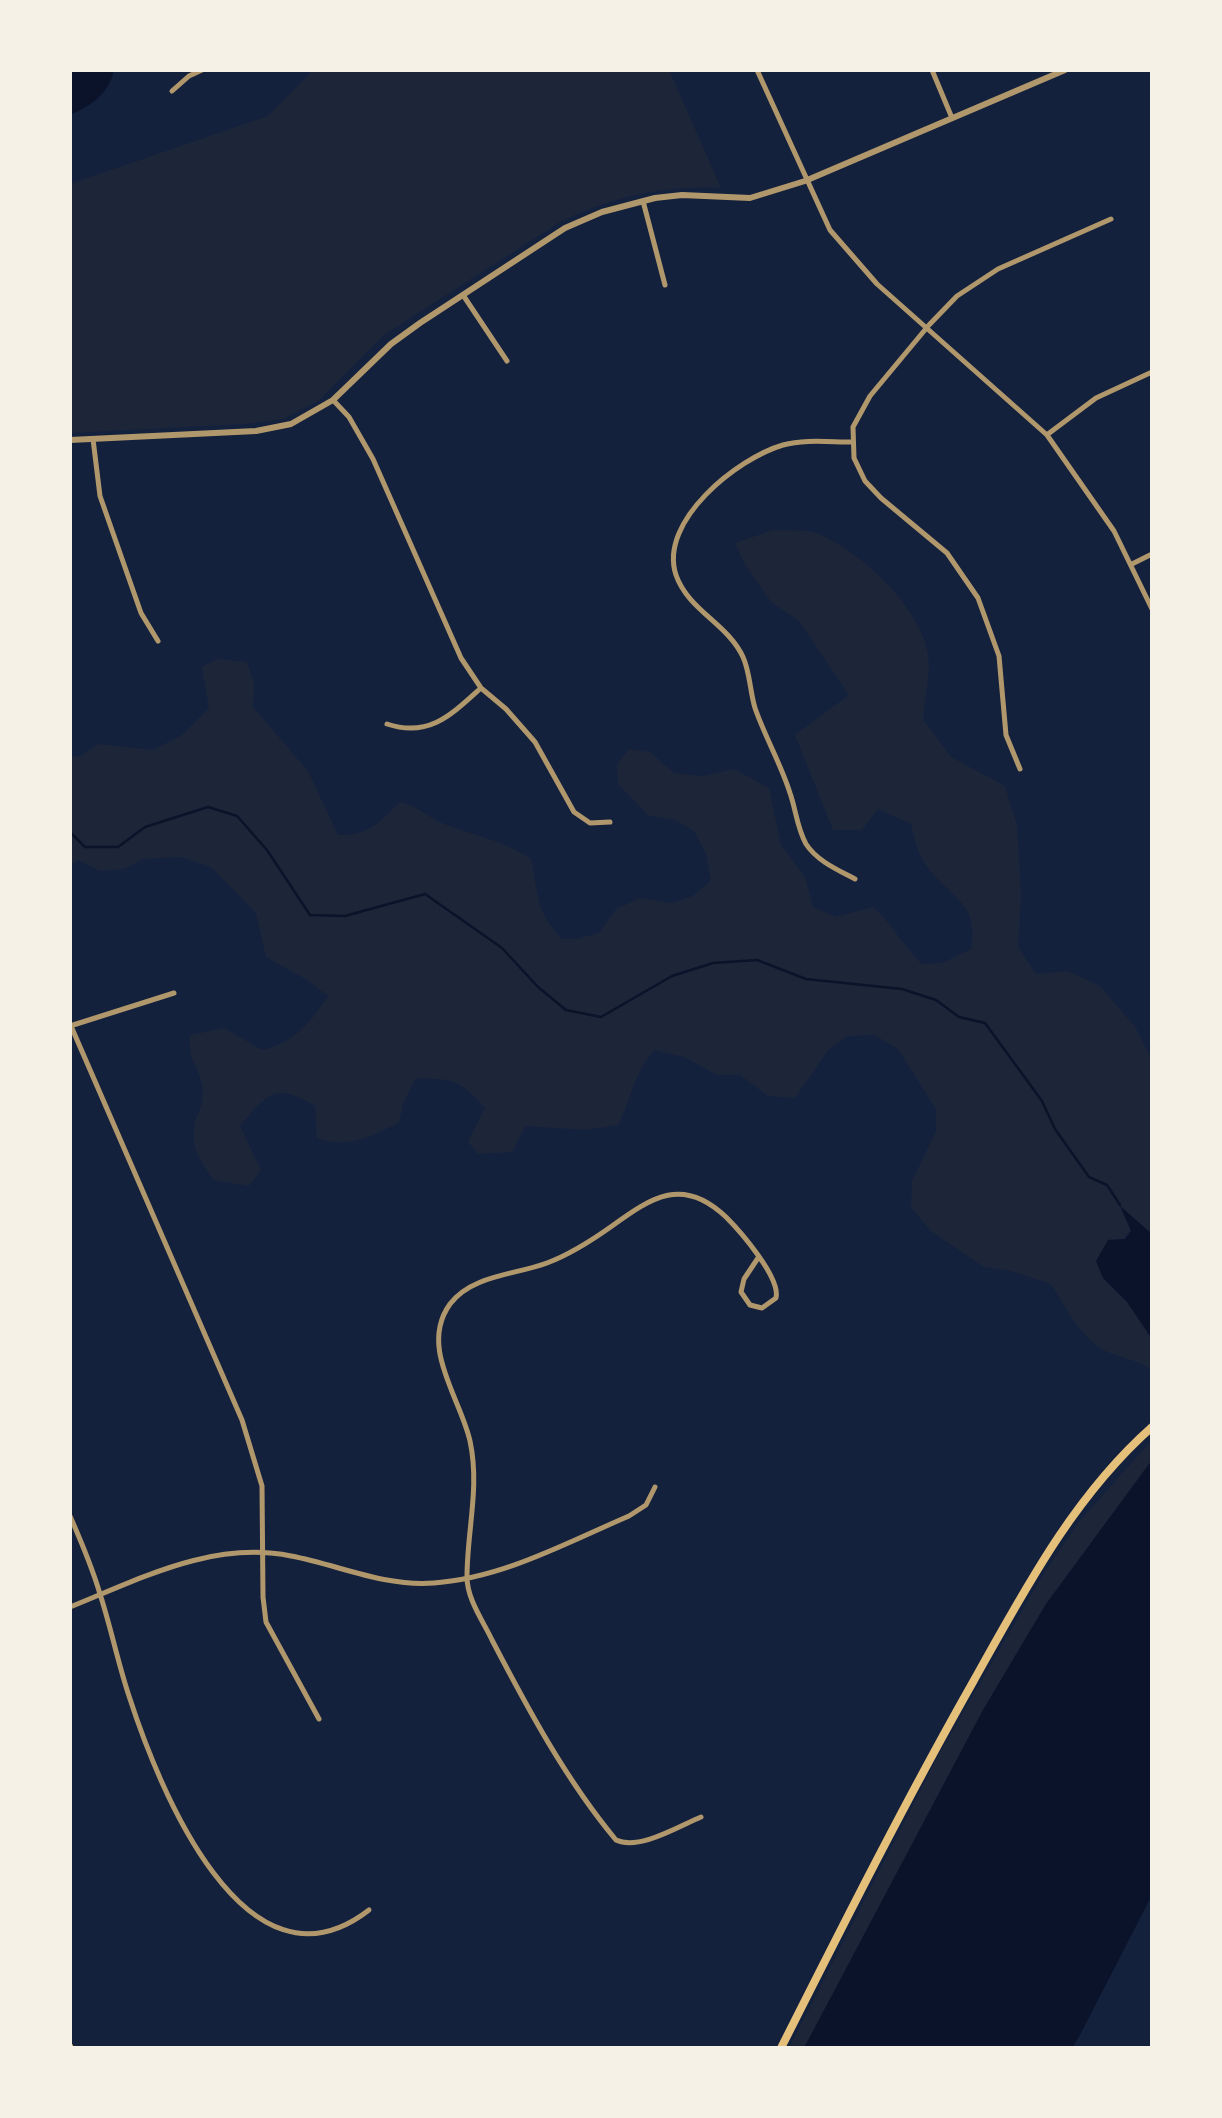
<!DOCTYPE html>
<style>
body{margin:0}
#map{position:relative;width:1222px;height:2118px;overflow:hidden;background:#14213d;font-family:"Sofia Sans Condensed",sans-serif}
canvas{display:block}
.frame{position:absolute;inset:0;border:72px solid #f6f1e7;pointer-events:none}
</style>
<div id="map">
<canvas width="1222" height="2118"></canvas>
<div class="frame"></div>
</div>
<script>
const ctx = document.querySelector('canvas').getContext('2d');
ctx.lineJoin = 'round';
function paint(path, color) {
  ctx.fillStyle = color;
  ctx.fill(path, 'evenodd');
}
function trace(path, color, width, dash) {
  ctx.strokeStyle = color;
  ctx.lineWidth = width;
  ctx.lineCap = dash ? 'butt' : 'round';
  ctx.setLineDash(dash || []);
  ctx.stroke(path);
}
paint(new Path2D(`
 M313,70H669L721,188C664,185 612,197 560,222L384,335L318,401L283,419L246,424L70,433V184L268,116Z
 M773,530C787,531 806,529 819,534C863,553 929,614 929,665C929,682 924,701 923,719L951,757L1005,786L1017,825L1021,895L1018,947L1036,974L1068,971L1100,986L1136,1028L1152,1061V1234L1122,1208L1131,1230L1123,1239L1108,1240L1103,1278L1127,1302L1152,1339V1370C1136,1358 1116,1358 1100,1348C1078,1333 1065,1306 1051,1284L1011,1271L984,1267L932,1232L911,1208L912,1181L936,1131V1109L898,1049L874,1035L848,1036L829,1049L795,1098L768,1096L740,1075H717L684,1057L654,1050C631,1079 633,1096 618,1125L586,1130L525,1126L512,1152L478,1154L468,1142L485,1108C460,1080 452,1078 415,1079L403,1104L399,1123C370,1136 348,1150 317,1138L315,1106C275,1082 268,1093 240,1126L261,1170L249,1186L214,1180C202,1164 191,1149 194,1128C197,1109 207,1106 201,1081C195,1059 188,1061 190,1035L224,1028L262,1050C295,1042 309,1024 328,996L307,980L266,957L256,913L211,867L180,857L143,859L124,869L100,871L78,860L70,866V757L80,756L98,744L153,750L182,735L209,708L202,667L217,659L247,662L254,684L253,707L308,771L338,835C369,836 379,822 400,802C422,808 425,816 442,823C476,837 499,838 531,859C539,895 535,911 562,939H576L599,933L616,909L640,898L672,903L693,896L711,880L706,854L695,832L676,820L649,816L618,784L617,764L629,749L650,752L674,773L703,776L734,769L769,788L781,845L805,877L813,907L836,917L873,907C892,923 902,945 922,964L942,963L971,949C981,902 946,896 924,862C917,852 914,836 911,824L878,809L862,830H833L795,735L849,695L799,621L772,603L744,563L735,543Z
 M1152,1440V1460L1046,1604L983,1710L804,2048H789L940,1752L1044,1573L1078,1523Z`), '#1d2539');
paint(new Path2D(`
 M70,70H114C109,94 91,106 70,115Z
 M1120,1206L1152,1234V1339L1127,1302L1103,1278L1096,1261L1108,1240L1125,1239L1131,1231Z
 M1152,1460V1895L1080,2035L1072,2048H804L983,1710L1046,1604Z`), '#0b132b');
trace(new Path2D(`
 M70,832L85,847H118L145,827L208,807L237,816L267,850L310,915L345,916L425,894L502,948L538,987L566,1010L601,1017L672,976L713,963L757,960L806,979L902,989L936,1000L959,1017L985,1023L1042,1101L1055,1129L1089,1177L1107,1185L1120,1205`), '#0b132b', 2.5);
trace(new Path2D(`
 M757,70L830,230L877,284L1047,435L1114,531L1152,609
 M932,70L952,118
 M172,91L189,76L202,70
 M643,201L665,285
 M463,295L507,361
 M333,400L349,417L373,459L461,658L481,688L506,709L535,742L574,812L590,823L610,822
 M1048,434L1096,398L1152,372
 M93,439L100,496L141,613L158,641
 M851,442C830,442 804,439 783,445C738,458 658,521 676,575C688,610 728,624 743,657C750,672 750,692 755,708C765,737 781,764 790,793C796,810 797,828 806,844C817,861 838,870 855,879
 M1132,564L1152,554
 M387,724C429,738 451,715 481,688
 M1020,769L1006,735L999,656L978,598L947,553L881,498L865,481L854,458L853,427L870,396L929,325L957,296L998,269L1111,219
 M70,1026L174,993
 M71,1026L242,1420L262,1486L263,1597L266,1622L319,1719
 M70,1516C81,1541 92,1567 100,1594C111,1628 118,1663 129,1696C158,1786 245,2006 369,1910
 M70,1607C140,1579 213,1540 291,1556C339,1565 384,1587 434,1583C503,1578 566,1543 629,1516L646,1505L655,1487
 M701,1817C679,1826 639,1851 616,1840C566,1780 528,1709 492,1640C483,1621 467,1599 467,1577C467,1531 480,1487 470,1441C460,1397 419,1347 450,1304C472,1275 515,1275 547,1263C571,1254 591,1241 612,1226C652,1197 683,1176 726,1217C740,1231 781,1278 776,1298L762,1308L750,1305L741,1292L744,1279L758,1258`), '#b1986c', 5);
trace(new Path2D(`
 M70,440L256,431L291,424L333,400L391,344L420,323L565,228L602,212L655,198L682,195L750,198L805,181L1065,70`), '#b1986c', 6);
trace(new Path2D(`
 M70,2046L71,2048`), '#e5c07b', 6);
trace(new Path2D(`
 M781,2048C843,1925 905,1802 973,1682C1024,1591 1073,1497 1152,1427`), '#e5c07b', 8);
</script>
